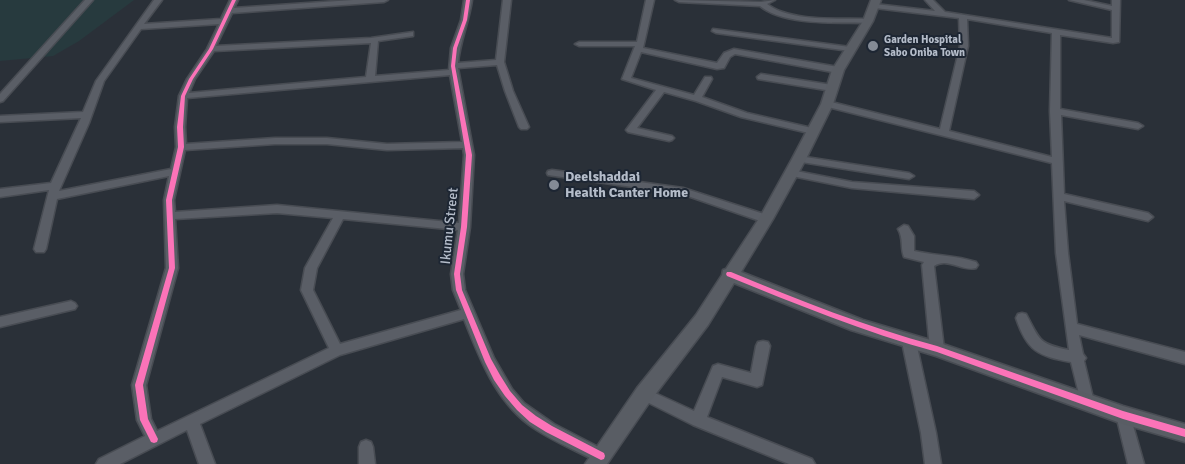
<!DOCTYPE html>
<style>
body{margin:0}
canvas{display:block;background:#2a3038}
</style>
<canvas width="1185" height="464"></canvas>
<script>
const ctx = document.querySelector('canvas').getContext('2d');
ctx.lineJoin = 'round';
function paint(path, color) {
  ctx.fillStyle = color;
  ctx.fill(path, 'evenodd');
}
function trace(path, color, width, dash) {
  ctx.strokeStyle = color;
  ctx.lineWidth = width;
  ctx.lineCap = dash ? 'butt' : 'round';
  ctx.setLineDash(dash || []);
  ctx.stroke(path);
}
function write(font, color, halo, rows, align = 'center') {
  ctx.font = font + ' Signika,sans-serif';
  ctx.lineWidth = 4;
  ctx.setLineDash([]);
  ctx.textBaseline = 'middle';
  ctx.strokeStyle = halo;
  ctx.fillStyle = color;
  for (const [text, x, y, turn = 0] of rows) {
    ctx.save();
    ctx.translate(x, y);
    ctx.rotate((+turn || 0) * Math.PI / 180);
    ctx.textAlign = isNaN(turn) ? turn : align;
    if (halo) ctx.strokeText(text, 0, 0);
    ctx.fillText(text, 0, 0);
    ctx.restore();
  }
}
paint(new Path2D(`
 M0,0H134L79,41L53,56L0,61Z`), '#273a3e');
const street = new Path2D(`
 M85,0H93L3,101L0,102V94Z
 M154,0H162L144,24L221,19L230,0H238L234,8L353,0H388L384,2L232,13L216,46L371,38L413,32V36L378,41L375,76L449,70L451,48L461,20L464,0H472C469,22 460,41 458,63L496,60L503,0H511L504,62L513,91L529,127L527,129H521L519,127L505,91L497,65L458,68L474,155L470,227L463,274L465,290L494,358L512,389L524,403L554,424L606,451L609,456L606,461L601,463L596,461C573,449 548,439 528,424C495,399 479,357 464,319L340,355L200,424L215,464H199L187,430L120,464H96L99,459L145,436L137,420L132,385L166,268L164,200L169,176L57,199L46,249L44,252H36L34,249L49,190L0,197V189L51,183L81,118L0,122V116L83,112L96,81ZM219,24L207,49L187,79L179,96L175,127L176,147L171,169L59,191L89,123L104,81L141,29ZM371,43L366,77L189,93L195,79L214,51ZM450,75L462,142L387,144L327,138H275L186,144L185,127L187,98ZM275,144H327L387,150L463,148L464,155L459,223L277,205L175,212L174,200L185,150ZM277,213L333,218L305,268L301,290L329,348L157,431L151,419L146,385L178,268L175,219ZM343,219L458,230L451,274L453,290L461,310L340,344L313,290L317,268Z
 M646,0H654L643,48L717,63L724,53L734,49L838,67L842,70L838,73L735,54L730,57L724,68L717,69L641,52L631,78L694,95L705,77H711L712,79L702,97L747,113L816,129V133L813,134L741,117L696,101L664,92L637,128L672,136L674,138L672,140L669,141L628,132L626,130L656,90L622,79L635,46H579L575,44L579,42H637Z
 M675,0L761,2L775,0L767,4C789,22 840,18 868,19L872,21L868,23C837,22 785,26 760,6L679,2Z
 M925,0H933L945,12L1112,38V10L1069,0H1084L1112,6V0H1120L1119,42L1113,43L1060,35V109L1138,123L1143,126L1138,129L1061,115L1064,194L1148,213L1153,217L1148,221L1064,201L1068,253L1077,324L1185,352V364L1079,335L1083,354L1086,358L1084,361L1094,402L1092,406L1087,408L1082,406L1071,362C1038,356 1027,351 1016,318L1018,314L1022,313L1026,314C1040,340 1038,344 1069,350L1056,253L1052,163L824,106L822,104L827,101L940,129L960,46L959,18L875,8L871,6L875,4L935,11ZM967,19L1052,33L1050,111L1052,157L949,131L968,46Z
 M713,29L850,47L854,49L850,51L716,33L712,31Z
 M761,74L832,85L836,88L832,91L758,79L757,77Z
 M799,156L909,173L914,176L909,179L795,161L794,159Z
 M552,170L683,188L770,216L772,219L766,223L682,194L548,175L547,173L548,171Z
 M791,170L852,182L974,191L979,195L974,199L852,188L787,175L786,173L787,171Z
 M904,225L908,226L914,236V251C935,256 955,255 976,262L978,265L976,268C962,272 948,257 934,266L944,349L942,353L937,355L932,353L930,349L922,265L924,262L904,257C900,247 904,239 898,229Z
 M71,301L75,303L77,306L75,309L0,327V317Z
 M909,337L914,338L916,342L936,433L941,464H925L921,433L902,342L904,338Z
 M763,341L768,342L770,346L762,385L757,387L722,377L707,417L812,459L815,464H789L693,425L639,398L637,394L639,390L644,388L694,411L713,366L718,364L751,373L756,346L758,342Z
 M1123,409L1128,410L1130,415L1144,464H1128L1116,415L1118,410Z
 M366,440L371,442L373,447L375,464H359V447L361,442Z`);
const secondary = new Path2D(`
 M871,0H881L873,21L844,70L833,104L806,159L773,219L741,272L863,320L937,342L1123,406L1185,424V442L1123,424L936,356L851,330L734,283L708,325L651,400L607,464H585L637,388L696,315L722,275L723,270L726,269L760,217L792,159L821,104L832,70L863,21Z`);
trace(street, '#484c53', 3);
trace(secondary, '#484c53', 3);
paint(street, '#5a5e66');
paint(secondary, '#595d64');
paint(new Path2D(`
 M232,0H236L213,49L193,79L185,96L183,127L184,147L172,200L175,268L143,385L148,419L158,439L157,442L154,443L151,442L140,420L135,385L169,268L166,200L178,147L177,127L181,96L189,79L209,49Z
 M466,0H470L467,20L457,48L455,66L472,155L467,227L460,274L462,290L491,359L500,375L510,391L522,405L536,416L552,426L604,453L605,456L604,459L601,460L546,432L530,422L517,410L505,396L494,380L485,362L456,290L454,274L461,227L466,155L451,66L453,48L463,20Z
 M727,272H731C799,300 866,327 937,346L1123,411L1185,429V437L1123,419L937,352C864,332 796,304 727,276L726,274Z`), '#fb73b8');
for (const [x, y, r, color] of [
 [873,46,6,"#848b96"],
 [554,185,6,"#848b96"]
]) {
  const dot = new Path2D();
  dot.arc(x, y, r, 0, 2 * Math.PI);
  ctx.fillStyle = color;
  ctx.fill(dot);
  trace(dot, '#1d2633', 2);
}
write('bold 11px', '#b4bcc9', '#1d2633', [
 ["Garden Hospital",884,40],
 ["Sabo Oniba Town",884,53]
], 'left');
write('bold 14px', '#b4bcc9', '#1d2633', [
 ["Deelshaddai",565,177],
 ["Health Canter Home",565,193]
], 'left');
write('14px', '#b4bcc9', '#1d2633', [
 ["Ikumu Street",450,226,-84]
]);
</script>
